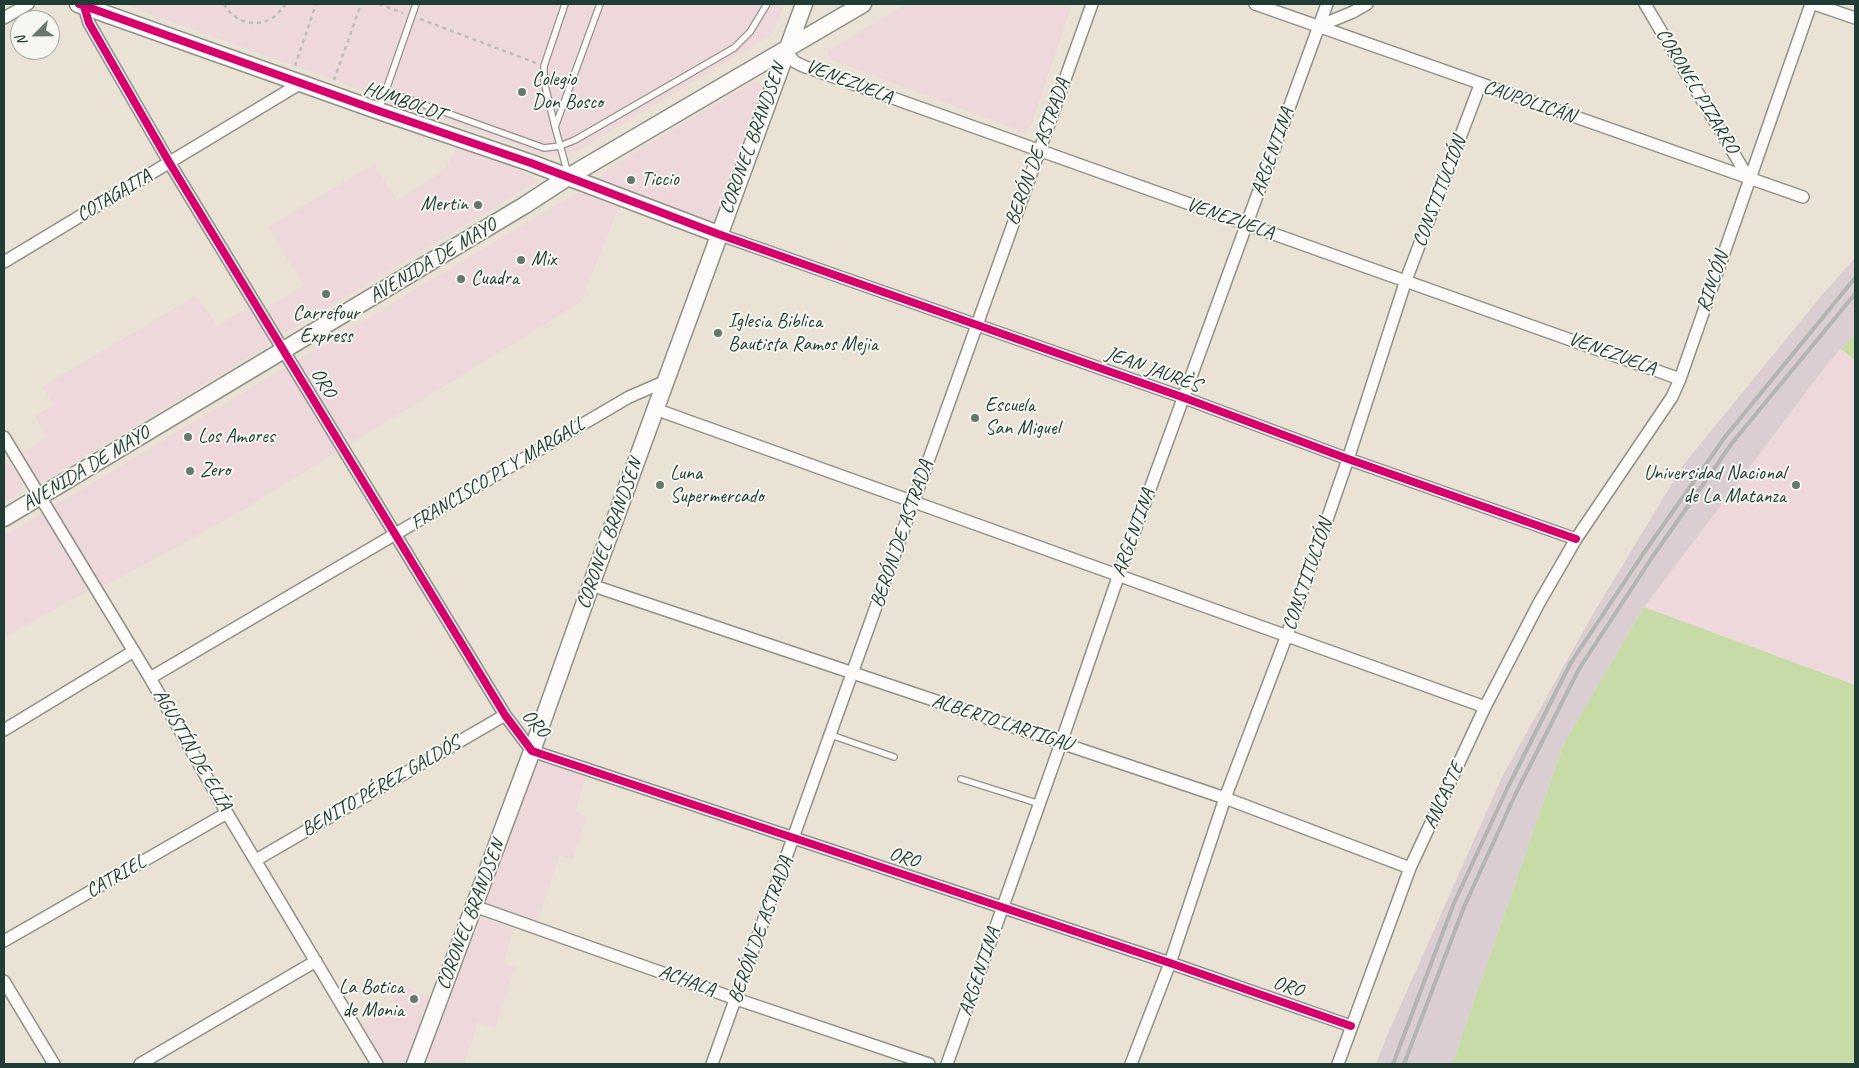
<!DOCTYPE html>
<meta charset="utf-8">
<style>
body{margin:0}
#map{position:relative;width:1859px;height:1068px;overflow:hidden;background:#e9e2d5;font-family:Caveat,sans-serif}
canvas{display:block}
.frame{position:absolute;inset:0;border:5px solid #1f3d34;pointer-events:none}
.north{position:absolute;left:10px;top:10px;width:50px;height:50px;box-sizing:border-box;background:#f6f6f2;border:1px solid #a0aca6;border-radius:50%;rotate:247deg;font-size:14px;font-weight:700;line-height:20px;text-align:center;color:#1f3d34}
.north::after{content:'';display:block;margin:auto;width:18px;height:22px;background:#66776c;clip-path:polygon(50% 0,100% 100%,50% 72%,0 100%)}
</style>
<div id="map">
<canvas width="1859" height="1068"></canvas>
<div class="frame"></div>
<div class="north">N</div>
</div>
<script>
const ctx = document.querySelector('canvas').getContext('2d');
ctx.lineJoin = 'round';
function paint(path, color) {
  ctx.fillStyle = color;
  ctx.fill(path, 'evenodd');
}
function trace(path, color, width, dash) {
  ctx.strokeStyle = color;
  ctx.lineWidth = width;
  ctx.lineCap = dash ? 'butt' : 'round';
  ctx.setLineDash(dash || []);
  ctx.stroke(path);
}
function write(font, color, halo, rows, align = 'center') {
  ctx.font = font + ' Caveat,sans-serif';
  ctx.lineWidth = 4;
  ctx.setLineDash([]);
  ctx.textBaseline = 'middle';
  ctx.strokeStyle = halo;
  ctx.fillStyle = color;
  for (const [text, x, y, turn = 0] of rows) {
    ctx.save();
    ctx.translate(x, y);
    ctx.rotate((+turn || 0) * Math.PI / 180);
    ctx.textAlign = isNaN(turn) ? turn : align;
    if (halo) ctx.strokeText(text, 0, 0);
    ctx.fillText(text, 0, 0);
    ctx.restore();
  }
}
paint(new Path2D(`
 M123,4H784L773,34L577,151L562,154L545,156Z
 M906,4H1072L1031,126L1023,132L828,58V51Z
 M755,82L760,84L762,90L761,95L719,217L716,221L711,222L608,187L603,184L601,177L603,172L607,169L751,83Z
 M457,146L531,175L535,179V183L287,332L284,333L281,330L267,308L304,285L268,227L374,164L397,200L445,170Z
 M583,192L620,204L581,302L231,517L103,587L86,592L4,637V536L576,193Z
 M196,296L218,326L251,306L268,334L269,341L266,347L42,482L37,483L19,455L47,437L35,416L53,405L43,386Z
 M1855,334V685L1644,607L1829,362Z
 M10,462L21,481L22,487L21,492L4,503V465Z
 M545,763L586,777L575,812L587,817L573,860L560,855L537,923L494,908L486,900L485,896L534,768L537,764Z
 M486,919L514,929L503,963L516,967L495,1028L478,1022L464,1064H434L432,1061L429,1051L475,925L481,920Z
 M391,980L432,999L409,1064H384L362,1025L394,1007Z`), '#eed8dc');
paint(new Path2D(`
 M1855,258V334L1829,362L1644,607L1564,743L1452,1064H1376L1386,1038L1502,777L1593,614L1684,464L1822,295Z`), '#dbced2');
paint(new Path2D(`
 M1855,334V360L1841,349Z
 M1644,607L1855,685V1064H1452L1564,743Z`), '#c7dba6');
const lane = new Path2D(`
 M386,91L544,148L560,146L575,140L734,48L750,32L767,4
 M379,110L416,4
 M555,127L544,81V66L565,4
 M568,174L555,127L600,4
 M831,735L894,757
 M961,779L1040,804`);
const street = new Path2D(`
 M1255,4L1803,197
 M1645,4L1749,179
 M1814,4L1855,18
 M84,6L89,23L169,162L505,715L532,751L1170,963L1351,1026
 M4,18L28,4
 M1319,26L1353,12L1367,4
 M785,51L795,62L803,66L1680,379
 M718,234L1182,397L1348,459L1576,539
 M4,262L301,83
 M655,409L1485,707
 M4,437L150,678L227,813L377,1064
 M591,585L1225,798L1410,868
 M150,678L629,397L666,381
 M4,730L134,651
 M256,860L505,715
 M474,906L736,999L929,1064
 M4,941L227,813
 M4,981L54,1064
 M140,1064L316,961
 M712,1064C841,712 963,356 1092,4
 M947,1064L1061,743L1119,574L1327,4
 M1131,1064L1170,963L1225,798L1287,635L1348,459L1406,280L1480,85
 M1338,1064L1410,868L1485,707L1539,603L1576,539L1672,397L1680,379L1811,4`);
const secondary = new Path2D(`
 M78,4L379,111L531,163L718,234
 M4,518L525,205L568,177L863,4
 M415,1064L532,751L591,585L804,4`);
trace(lane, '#8f9189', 8);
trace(street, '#8f9189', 14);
trace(secondary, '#8f9189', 19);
trace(new Path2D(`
 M224,4C234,22 257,30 275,16C279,12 283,9 285,4
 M379,4L403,13
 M420,19L536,63
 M295,66L316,4
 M334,80L361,4`), '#bdbebc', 2.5, [4, 4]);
trace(lane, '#fcfbf9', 5.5);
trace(street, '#fcfbf9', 11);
trace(secondary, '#fcfbf9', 16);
trace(new Path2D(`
 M1393,1064L1454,903L1507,789L1570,664L1643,554L1725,437L1855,278
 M1404,1064L1464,907L1516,793L1579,669L1651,559L1732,443L1855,294`), '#b3b5b2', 4);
trace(new Path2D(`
 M79,4L379,111L531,163L718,234L1182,397L1348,459L1576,539
 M84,6L89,23L169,162L505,715L532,751L1170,963L1351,1026`), '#d6006c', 8);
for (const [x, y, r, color] of [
 [522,92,5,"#66776c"],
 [631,180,5,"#66776c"],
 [478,205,5,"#66776c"],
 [521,260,5,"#66776c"],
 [461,279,5,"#66776c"],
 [326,294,5,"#66776c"],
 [718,333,5,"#66776c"],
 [975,418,5,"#66776c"],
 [188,437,5,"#66776c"],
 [190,471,5,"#66776c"],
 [660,485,5,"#66776c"],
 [1796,485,5,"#66776c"],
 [414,999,5,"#66776c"]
]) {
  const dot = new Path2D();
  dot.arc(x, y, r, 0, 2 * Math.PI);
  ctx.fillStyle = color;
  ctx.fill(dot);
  trace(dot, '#f6f6f2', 2);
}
write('20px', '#1f3d34', '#f6f6f2', [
 ["Colegio",532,80],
 ["Don Bosco",532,103],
 ["Ticcio",641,180],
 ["Mertin",468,205,"right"],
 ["Mix",531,260],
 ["Cuadra",471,279],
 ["Carrefour",326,314,"center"],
 ["Express",326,337,"center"],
 ["Iglesia Biblica",728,322],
 ["Bautista Ramos Mejia",728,345],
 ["Escuela",985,406],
 ["San Miguel",985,429],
 ["Los Amores",198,437],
 ["Zero",200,471],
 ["Luna",670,474],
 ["Supermercado",670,497],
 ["Universidad Nacional",1786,474,"right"],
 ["de La Matanza",1786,497,"right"],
 ["La Botica",404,988,"right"],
 ["de Monia",404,1011,"right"]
], 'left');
write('20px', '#1f3d34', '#f6f6f2', [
 ["VENEZUELA",849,82,21],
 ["CORONEL PIZARRO",1697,91,59],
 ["HUMBOLDT",404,102,19],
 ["CAUPOLICÁN",1529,102,19],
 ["CORONEL BRANDSEN",753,139,-70],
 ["BERÓN DE ASTRADA",1038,152,-70],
 ["ARGENTINA",1273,152,-70],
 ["CONSTITUCIÓN",1440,192,-69],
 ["COTAGAITA",114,196,-31],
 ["VENEZUELA",1230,219,19],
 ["AVENIDA DE MAYO",433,261,-31],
 ["RINCÓN",1713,282,-71],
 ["VENEZUELA",1612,354,20],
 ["JEAN JAURÈS",1153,370,20],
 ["ORO",323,383,59],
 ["AVENIDA DE MAYO",86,469,-31],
 ["FRANCISCO PI Y MARGALL",498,474,-31],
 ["ARGENTINA",1134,533,-70],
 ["CORONEL BRANDSEN",610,534,-70],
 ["BERÓN DE ASTRADA",902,534,-71],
 ["CONSTITUCIÓN",1308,575,-71],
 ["ALBERTO LARTIGAU",1002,723,18],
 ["ORO",535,724,49],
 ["AGUSTÍN DE ELÍA",192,750,60],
 ["BENITO PÉREZ GALDÓS",381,787,-30],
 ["ANCASTE",1444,796,-65],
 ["ORO",904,858,18],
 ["CATRIEL",116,877,-30],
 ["CORONEL BRANDSEN",471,915,-69],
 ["BERÓN DE ASTRADA",761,930,-70],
 ["ARGENTINA",980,972,-71],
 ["ACHALA",687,981,20],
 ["ORO",1288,987,19]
]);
</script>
